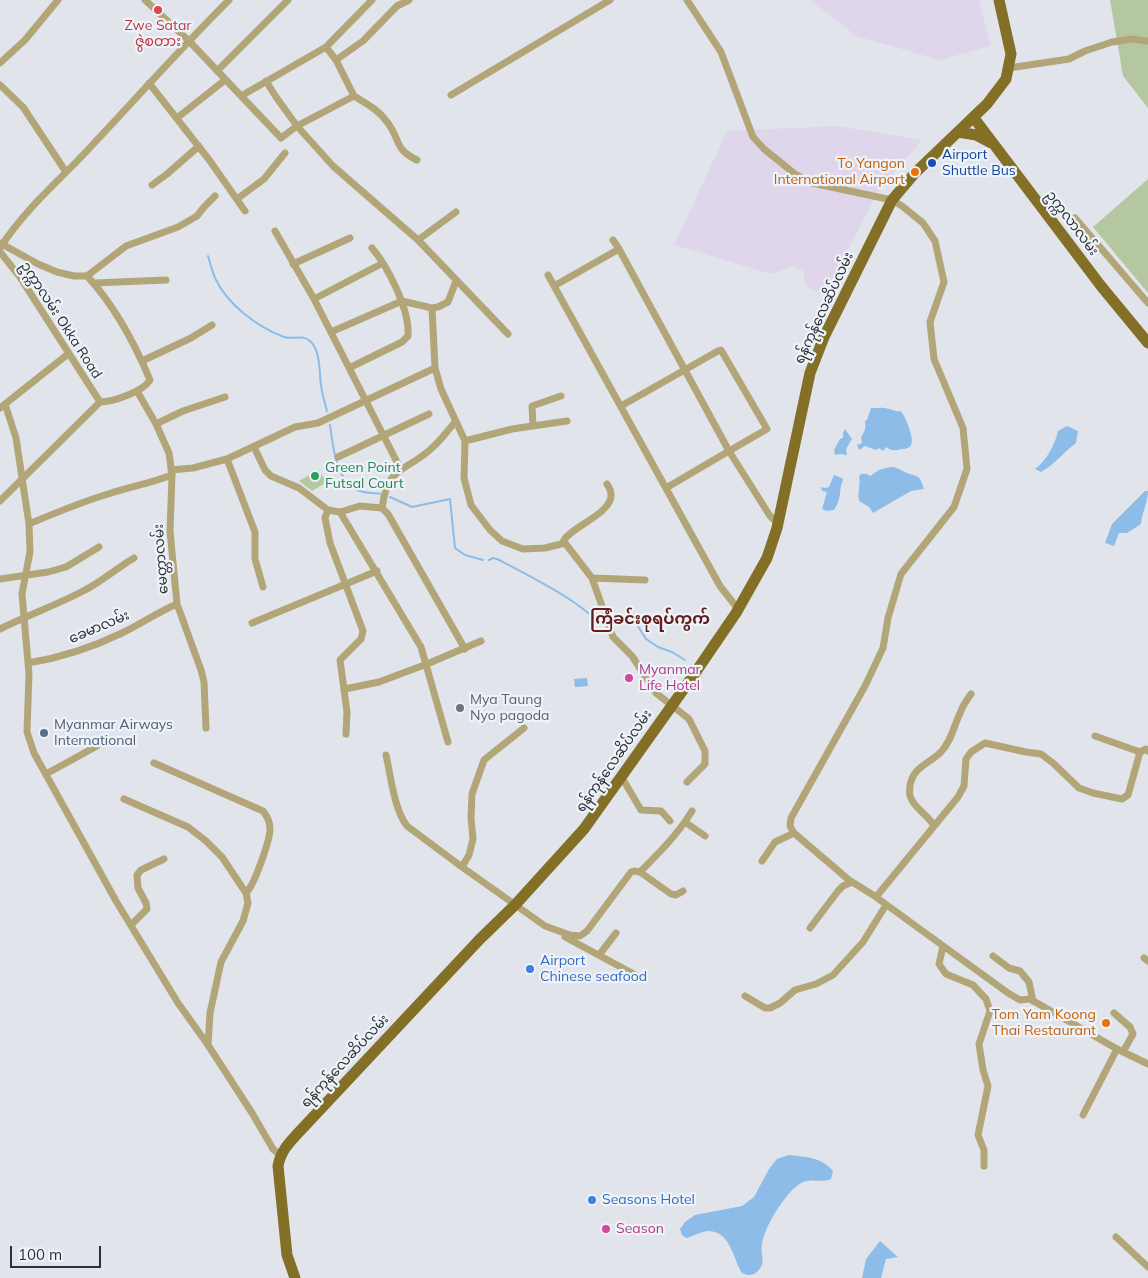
<!DOCTYPE html>
<meta charset="utf-8">
<style>
body{margin:0}
#map{position:relative;width:1148px;height:1278px;overflow:hidden;background:#e1e5eb;font-family:Mulish,sans-serif}
canvas{display:block}
.scale{position:absolute;left:10px;top:1246px;width:91px;height:22px;box-sizing:border-box;border:2px solid #2e3032;border-top:0;padding-left:6px;font-size:15px;line-height:18px;white-space:nowrap;color:#2e3032;-webkit-text-stroke:4px #eef2f9;paint-order:stroke}
</style>
<div id="map">
<canvas width="1148" height="1278"></canvas>
<div class="scale">100 m</div>
</div>
<script>
const ctx = document.querySelector('canvas').getContext('2d');
ctx.lineJoin = 'round';
function paint(path, color) {
  ctx.fillStyle = color;
  ctx.fill(path, 'evenodd');
}
function trace(path, color, width, dash) {
  ctx.strokeStyle = color;
  ctx.lineWidth = width;
  ctx.lineCap = dash ? 'butt' : 'round';
  ctx.setLineDash(dash || []);
  ctx.stroke(path);
}
function write(font, color, halo, rows, align = 'center') {
  ctx.font = font + ' Mulish,"Noto Sans Myanmar",sans-serif';
  ctx.lineWidth = 4.5;
  ctx.setLineDash([]);
  ctx.textBaseline = 'middle';
  ctx.strokeStyle = halo;
  ctx.fillStyle = color;
  for (const [text, x, y, turn = 0] of rows) {
    ctx.save();
    ctx.translate(x, y);
    ctx.rotate((+turn || 0) * Math.PI / 180);
    ctx.textAlign = isNaN(turn) ? turn : align;
    if (halo) ctx.strokeText(text, 0, 0);
    ctx.fillText(text, 0, 0);
    ctx.restore();
  }
}
paint(new Path2D(`
 M810,0H979L991,46L940,60L856,36Z
 M837,126L922,140L879,190L824,296L806,286L803,271L794,266L771,274L674,245L727,131Z`), '#e0d6eb');
paint(new Path2D(`
 M1110,0H1148V108L1123,76Z
 M1148,179V293L1093,227Z
 M318,470L327,482L312,491L299,481Z`), '#b5c7a1');
paint(new Path2D(`
 M871,408C877,408 883,407 889,409C894,410 896,412 901,411C905,416 915,439 911,445C909,449 904,449 901,449C895,451 891,451 886,447L883,451L879,448L876,450L865,446L859,450L857,445L862,443L861,437C865,431 866,428 865,421L867,420Z
 M1067,426L1078,431L1076,443C1064,452 1054,465 1041,472L1035,469C1046,461 1055,445 1058,431Z
 M845,429L852,439L846,449L847,455L840,454L835,455L834,450L840,439L843,438V433Z
 M890,467C896,467 899,469 905,472C917,478 919,472 924,489L911,491L873,513L869,507L859,501C857,493 861,485 859,476L861,474H867L870,476L879,470Z
 M834,475L842,478L843,480C838,491 843,496 834,510L827,511L822,509L827,492L822,491L821,487L825,488L829,487Z
 M1145,491H1148C1148,502 1142,512 1141,524L1127,533H1119L1114,546L1105,543L1112,524Z
 M587,678L588,686L575,687L574,679Z
 M789,1155C805,1157 822,1157 833,1171L831,1179C819,1184 811,1176 798,1185C784,1195 764,1228 762,1244C760,1253 765,1259 761,1267C756,1275 750,1277 742,1273C733,1259 731,1232 709,1231C702,1231 694,1236 686,1238L682,1235L680,1229L685,1222L695,1215L742,1206L754,1197L769,1169L777,1159Z
 M880,1241L898,1257L886,1259L881,1278H862L866,1259Z`), '#8cbce7');
trace(new Path2D(`
 M208,256C210,263 212,271 215,278C227,304 257,327 284,337C293,340 302,334 310,341C321,351 319,372 321,385C322,394 325,403 327,411
 M330,425C333,445 335,479 357,490C364,493 373,493 381,494
 M390,497L412,507L450,499L455,548L465,555L483,560
 M489,560L493,558L497,559C522,572 548,585 572,601C583,608 592,617 603,624
 M612,623L629,619L636,623L646,639L658,647L672,652L685,660`), '#8cbce7', 2);
trace(new Path2D(`
 M145,0L189,41L281,138L297,126L354,96L336,60L326,47
 M687,0L721,52L753,137L764,149L795,174L812,183L892,200L902,206L923,223L935,241L944,282L930,322L934,359L963,428L967,469L954,507L901,574L888,618L883,648L865,686L791,818L790,826L794,833L849,880L873,895L1008,993L1020,1000L1030,999L1117,1049L1148,1064
 M336,60L363,41L397,6L409,0
 M0,63L25,40L58,0
 M1009,68L1069,59L1085,51L1112,42L1131,39L1148,41
 M217,71L288,0
 M266,81L276,97L297,126L333,166L418,240L508,334
 M149,83L210,161L245,211
 M0,85L23,107L66,172
 M451,95L610,0
 M241,96L326,47L372,0
 M354,96C367,104 379,110 388,123C401,141 394,149 417,160
 M177,118L225,80
 M152,185L167,174L199,146
 M237,199L264,179L285,153
 M1075,218L1148,303
 M275,231L314,299L401,470
 M418,240L456,212
 M613,240L619,249L729,451L767,429L721,350L718,351L621,406
 M0,243L38,264L57,272L74,276H87L126,246L178,227L197,216L204,207L215,196
 M0,248C26,207 64,177 96,141C140,94 183,46 229,0
 M0,252L20,277L100,402
 M293,264L350,238
 M548,275L720,586L738,609
 M94,283L166,280
 M554,286L619,249
 M314,299L383,263
 M432,308L435,368L441,389L465,441L464,478L471,505L490,530L502,541L523,549L545,548L565,543L592,578L613,637L632,656L656,693L689,719L705,751V764L687,782
 M331,332L402,301L432,308L438,307L448,302L456,281
 M142,361L191,338L212,325
 M349,368L402,342L408,336C410,310 388,267 372,248
 M137,391L156,424L169,453L172,475L170,531L177,604L201,670L204,682L206,728
 M5,404L16,438L29,524L30,552L22,594L29,674L27,732L34,753L116,901L178,1003L208,1045L252,1113L273,1149L280,1155
 M0,408L68,354
 M156,424L183,411L225,397
 M533,426L532,406L561,396
 M465,441L512,429L567,421
 M254,447L265,470L271,476L299,488L328,510
 M338,457L429,414
 M227,459L255,532V559L263,587
 M171,470L193,468L227,459L295,427L318,423L435,368
 M666,488L729,451L770,516L778,523
 M0,501L100,402C112,402 143,392 150,380C135,344 113,304 87,276
 M382,508C388,464 405,473 432,448C441,440 448,430 456,421
 M328,510L325,518L330,543L363,631L361,639L340,660L347,712L346,734
 M328,510L340,512L360,506L382,508L388,514L465,649
 M340,512L421,647L448,742
 M29,524C55,513 81,502 108,494C130,487 151,483 172,475
 M563,542C568,528 612,514 611,495C611,491 609,487 607,484
 M592,578L645,580
 M0,579L48,572L66,567L99,547
 M252,623L377,571
 M0,629C28,615 57,605 85,590C101,582 117,568 134,558
 M28,663C60,658 93,647 122,633C141,624 158,612 177,604
 M345,689L379,682L427,664L481,641
 M1095,736L1140,752
 M386,755C391,777 394,809 407,826L462,867L545,926L570,935L580,936L587,931L631,872L634,871L640,872C659,853 678,834 692,811
 M154,763L263,811C267,816 270,822 270,829C270,840 254,886 246,893
 M46,774L97,746
 M621,776L641,810L661,811L670,821
 M124,799L188,827L206,841L222,857L246,893L248,903L243,921L221,962L210,1013L208,1045
 M685,822L705,836
 M934,826C928,814 914,809 910,796C909,793 910,788 910,785C914,766 929,764 941,752C952,740 954,725 961,711C963,705 967,700 971,694
 M762,861L775,842L794,833
 M462,867L469,855L473,839L471,818L472,794L484,760L524,728
 M640,872L671,894L676,895L683,891
 M876,897L958,797L964,786L966,759L971,752L985,743L1026,752L1041,754L1053,763L1079,788L1093,793L1122,799L1128,795L1140,752L1146,749L1148,751
 M131,925L147,909L146,903L138,888L137,875L141,870L164,859
 M810,928L838,891L843,886L852,882
 M565,937L643,979
 M943,946L939,964L946,974L973,985L986,999L990,1011L979,1044L983,1070L988,1086L978,1135L984,1150V1166
 M599,955L616,933
 M993,956L1009,968L1020,971L1029,982L1033,1001
 M1144,958L1148,961
 M745,996L765,1008H770L780,1003L795,990L816,984L833,975L863,942L886,905
 M1114,1013L1130,1027L1133,1034L1123,1052
 M1083,1115L1117,1049
 M1116,1237L1148,1267`), '#b2a679', 7);
trace(new Path2D(`
 M974,118L1101,286L1148,343
 M958,132L976,135L991,143
 M295,1278L287,1255L278,1166C281,1150 290,1142 300,1131L480,939L515,905L584,829L693,676L736,613L767,558L777,528L810,373L824,337L892,200L915,173L987,104L1006,79L1011,54L999,0`), '#837026', 11);
for (const [x, y, r, color] of [
 [158,10,5,"#e0444e"],
 [932,163,5,"#1a4fb4"],
 [915,172,5,"#e8710a"],
 [315,476,5,"#2e9e5b"],
 [629,678,5,"#d1479c"],
 [460,708,5,"#6b7280"],
 [44,733,5,"#5c6f8a"],
 [530,969,5,"#3f7fe0"],
 [1106,1023,5,"#e8710a"],
 [592,1200,5,"#3f7fe0"],
 [606,1229,5,"#d1479c"]
]) {
  const dot = new Path2D();
  dot.arc(x, y, r, 0, 2 * Math.PI);
  ctx.fillStyle = color;
  ctx.fill(dot);
  trace(dot, '#eef2f9', 2);
}
write('14px', '#be3a42', '#eef2f9', [
 ["Zwe Satar",158,26],
 ["ဇွဲစတား",158,42]
]);
write('14px', '#164399', '#eef2f9', [
 ["Airport",942,155],
 ["Shuttle Bus",942,171]
], 'left');
write('14px', '#c56008', '#eef2f9', [
 ["To Yangon",905,164],
 ["International Airport",905,180],
 ["Tom Yam Koong",1096,1015],
 ["Thai Restaurant",1096,1031]
], 'right');
write('14px', '#2e3032', '#eef2f9', [
 ["ဥက္ကလာလမ်း",1072,223,53],
 ["ရန်ကုန်လေဆိပ်လမ်း",824,308,-65],
 ["ဥက္ကာလမ်း Okka Road",61,320,57],
 ["မေတ္တာလမ်း",161,559,-94],
 ["ခေမာလမ်း",99,627,-23],
 ["ရန်ကုန်လေဆိပ်လမ်း",614,761,-55],
 ["ရန်ကုန်လေဆိပ်လမ်း",345,1061,-47]
]);
write('14px', '#27864d', '#eef2f9', [
 ["Green Point",325,468],
 ["Futsal Court",325,484]
], 'left');
write('14px', '#b23c85', '#eef2f9', [
 ["Myanmar",639,670],
 ["Life Hotel",639,686],
 ["Season",616,1229]
], 'left');
write('14px', '#5b616d', '#eef2f9', [
 ["Mya Taung",470,700],
 ["Nyo pagoda",470,716]
], 'left');
write('14px', '#4e5e75', '#eef2f9', [
 ["Myanmar Airways",54,725],
 ["International",54,741]
], 'left');
write('14px', '#366cbe', '#eef2f9', [
 ["Airport",540,961],
 ["Chinese seafood",540,977],
 ["Seasons Hotel",602,1200]
], 'left');
write('bold 16px', '#641f1c', '#eef2f9', [
 ["ကြံခင်းစုရပ်ကွက်",650,619]
]);
</script>
